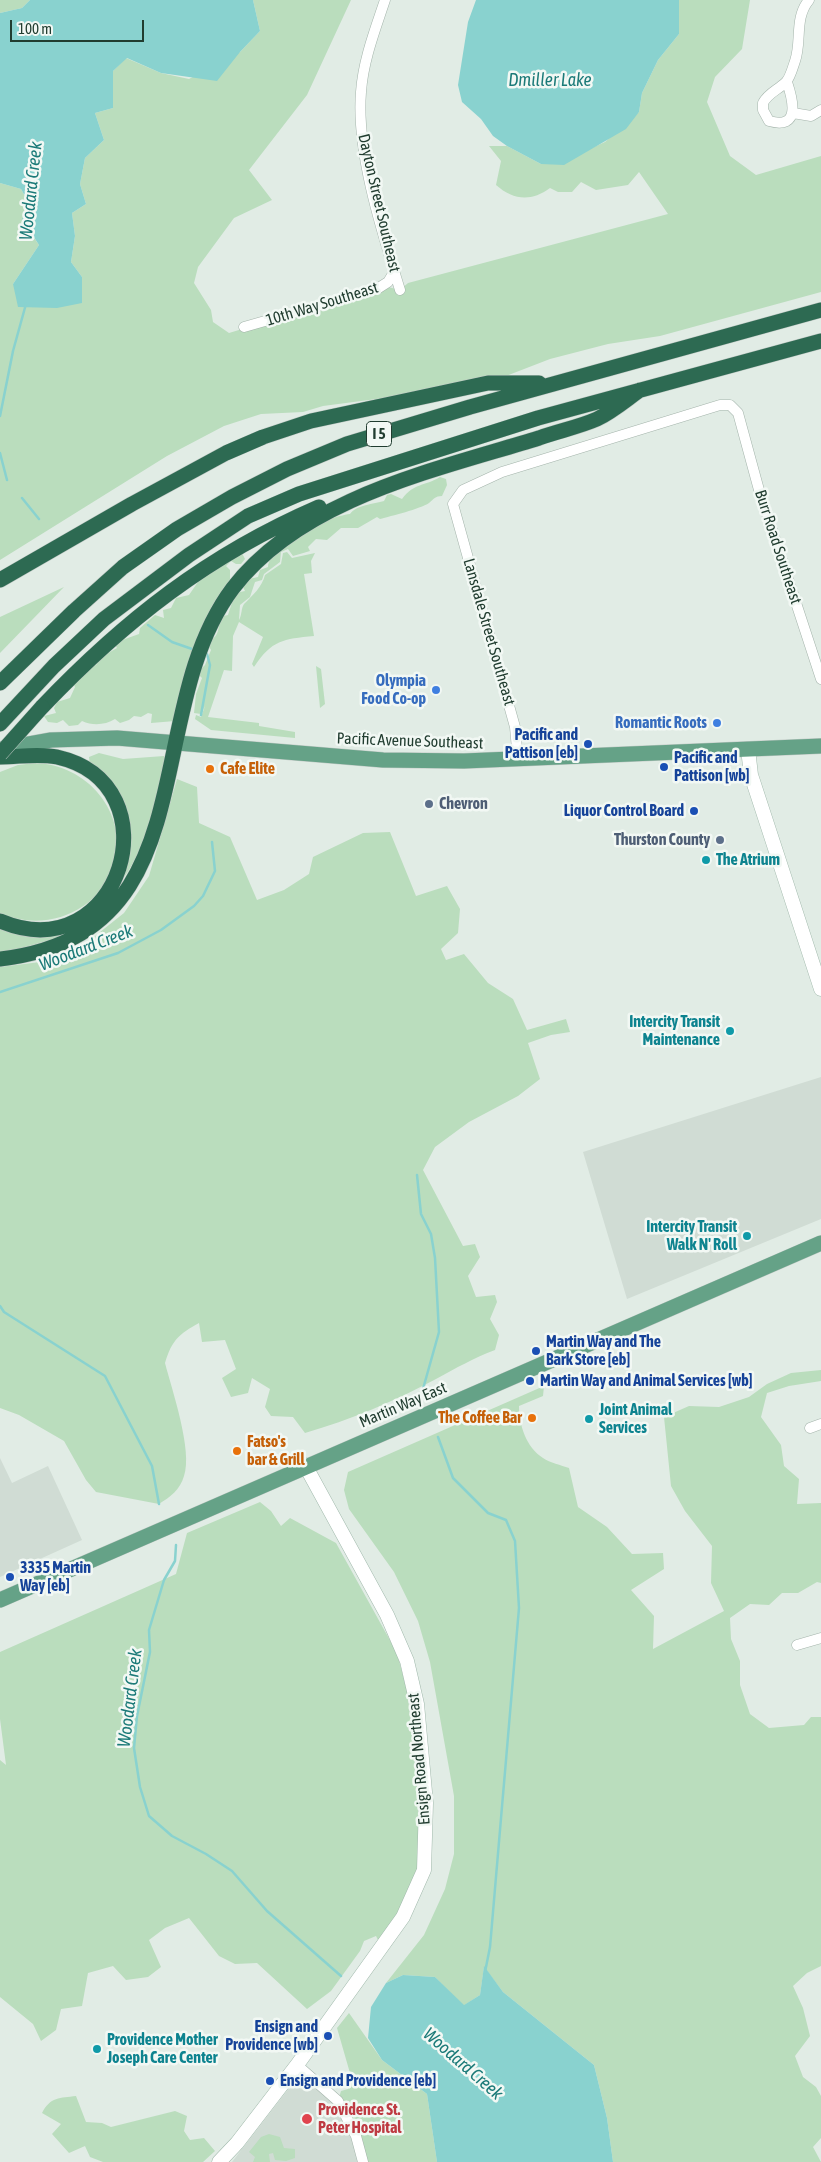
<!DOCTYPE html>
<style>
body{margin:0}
#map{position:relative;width:821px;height:2162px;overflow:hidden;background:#e1ece5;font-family:"Asap Condensed",sans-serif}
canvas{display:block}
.scale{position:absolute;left:10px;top:20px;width:134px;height:22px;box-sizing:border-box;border:2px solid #213d30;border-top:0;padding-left:6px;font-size:15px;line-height:18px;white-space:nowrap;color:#213d30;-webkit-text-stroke:4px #f2f8f4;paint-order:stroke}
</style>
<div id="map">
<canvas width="821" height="2162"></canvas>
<div class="scale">100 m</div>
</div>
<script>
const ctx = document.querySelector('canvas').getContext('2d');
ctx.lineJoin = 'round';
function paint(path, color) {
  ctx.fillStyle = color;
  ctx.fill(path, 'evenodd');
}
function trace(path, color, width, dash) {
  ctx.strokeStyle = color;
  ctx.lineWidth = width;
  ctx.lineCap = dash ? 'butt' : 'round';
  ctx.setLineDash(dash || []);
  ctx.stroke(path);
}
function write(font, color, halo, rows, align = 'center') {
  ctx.font = font + ' "Asap Condensed",sans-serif';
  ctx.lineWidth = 5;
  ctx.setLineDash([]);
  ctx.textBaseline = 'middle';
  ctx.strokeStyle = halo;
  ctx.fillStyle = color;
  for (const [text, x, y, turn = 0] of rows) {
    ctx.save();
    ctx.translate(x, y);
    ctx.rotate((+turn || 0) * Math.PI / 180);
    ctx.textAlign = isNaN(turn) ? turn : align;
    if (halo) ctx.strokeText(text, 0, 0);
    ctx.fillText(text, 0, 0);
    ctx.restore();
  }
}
paint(new Path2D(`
 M821,1077V1219L627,1299L583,1152Z
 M0,1458L12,1483L48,1466L82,1540L0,1577Z
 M303,2070L335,2097L363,2162H232Z`), '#d0dcd4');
paint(new Path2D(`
 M0,0H30L22,8L0,13Z
 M253,0H351L307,95L249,170L272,200L234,218L198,267L194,283L211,310L213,322L229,333L384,286L400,290L408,283L668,214L639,172L628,185L596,190L581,182L572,192H558L550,188C531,202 513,200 496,185L501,161L489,146H507L541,164L585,151L605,142L639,112L642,93L658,60L679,34V0H750L742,49L715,77L707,102L730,156L756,175L821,156V292L660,336L608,344L550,359L506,376L420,390L394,400L384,398L323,406L303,412L261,414L224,426L167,456L0,560V183L21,189L31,207L22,220L39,245L13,284L82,277L71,262L75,236L72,213L86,204L80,184L85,158L104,140L95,113L113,108V71L126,58L161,73L189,79L240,52L260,31Z
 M440,477L446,479L447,485L442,496C435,496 434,499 429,503C420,509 391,516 380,519L377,517L358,528H341L327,540L316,539L308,547L310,551L293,556L288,549L281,552L280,562L264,574L262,580L255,582L250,597L240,605L239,620C242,615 241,608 244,604C253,595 262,587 265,575L281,564L283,553L287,552L292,558L315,553L311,561L312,573L304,574L314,636C283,639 272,640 254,667L252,664L263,637L239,622L233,636L232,671L224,670L208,717L259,723V726L295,732V738L211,730L195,719L196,715L201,717L205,706L201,714L194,713L196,694L202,678L197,673L205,665L211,650L207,643C219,636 219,630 219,617L228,615L235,593L245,591L242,585L249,579L258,577L260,570L268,567C271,541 326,517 350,514C356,505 374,504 384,501L387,495L391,494L402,499C415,482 424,487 440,477Z
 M242,553L245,559L241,564H236L231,561L226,566L230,570V586L227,585C197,617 188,679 175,721L151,723L152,714L148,713L141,717L134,716L129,720L120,723L115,719C105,725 93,726 82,721L78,725L69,726L63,720L57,723L48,722L44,716L56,713L54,708L57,702L70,698L75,687L73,683L87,668L96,665L101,657L117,648L114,643L139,634L140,628L155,615L164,618L163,610L171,608L176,598L189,595L202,576Z
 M64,587L0,653V617Z
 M316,666L321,669L325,704L320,708Z
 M99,753L123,759L164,756L166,761C155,802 147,850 119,884L130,852L129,821L123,805L90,766L89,757Z
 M35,763C86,764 129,812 114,864C99,913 44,933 0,913V772L18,765Z
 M177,779L197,787L199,823L230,837L257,900L284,890L309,874L313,857L363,833L390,832L416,896L447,886L460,909L458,933L441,949L446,960L464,954L488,983L513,999L527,1030L566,1019L570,1032L551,1035L528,1043L540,1079L518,1096L469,1122L435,1147L423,1170L463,1246L475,1244L480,1257L468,1276L476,1297L495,1295L497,1302L490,1319L499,1335L495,1350C474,1358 456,1368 436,1379C395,1401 350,1420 305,1433L293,1417L271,1416L265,1407L270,1389L252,1378L248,1393L231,1397L222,1378L236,1369L225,1340L202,1342L199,1323C179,1334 172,1340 165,1363C172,1390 193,1451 184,1476C180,1490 170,1497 159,1504L96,1492L86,1480L64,1441L19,1415L0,1408V967L40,962L90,940L124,913L149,876Z
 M0,926L64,932L61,937L0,954Z
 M821,1370V1381L789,1386L767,1393L761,1417L781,1445L784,1466L799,1479L797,1504L821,1503V1583L817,1582L798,1593H782L769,1605L750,1604L730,1618L731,1639L740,1661V1685L750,1714L769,1728L804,1725L811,1717H821V1966L807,1973L793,1986L803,2008L810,2036L795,2056L803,2077L816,2087L821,2096V2138L813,2147L821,2162H613L607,2118L594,2065L503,1992L484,1967L480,1995L463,2006L435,1977L403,1975L386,1983L424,1935L445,1889L454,1854V1796L430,1662L418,1621L394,1572L349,1509L344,1490L348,1472L544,1386L543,1396L519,1406C519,1425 526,1447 543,1458C550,1463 561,1465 569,1468L578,1507L607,1527L632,1554L663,1553L664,1569L631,1590L654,1616L653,1649L724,1611L711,1583L712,1546L685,1511L671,1486L664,1417L689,1406L719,1407L749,1397L767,1384L791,1373Z
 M260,1502L271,1511L281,1526L290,1518L336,1543L397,1653L407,1691L422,1806L420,1867L403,1911L380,1944L376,1936L364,1941L360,1951L331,1991L307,2009L257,1963L235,1964L219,1956L189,1918L165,1928L149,1940L161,1967L148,1977L126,1980L113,1966L88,1973L82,2006L61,2009L56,2030L41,2041L33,2024L0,1997V1760L6,1765L0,1719V1652L176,1574L187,1533Z
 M349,2013L382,2060L427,2094L437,2162H363L338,2101L341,2091L348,2089L352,2080L337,2028Z
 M76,2096L86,2122L102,2123L111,2127L175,2111L187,2116L184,2131L190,2140L204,2138L215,2151L203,2162H103L90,2157L85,2146L69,2153L52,2134L61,2124L42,2113C50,2097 60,2098 76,2096Z
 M269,2134L280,2137L284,2148L295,2149V2158L286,2161L275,2160L273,2153L269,2154L270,2162H253L255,2157L249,2152L261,2137Z`), '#baddbd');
paint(new Path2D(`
 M30,0H253L260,31L240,52L217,81L161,73L127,58L113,71V108L95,113L104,140L85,158L80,184L86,204L72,213L75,236L71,262L82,277V303L57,308L18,307L13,284L39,245L22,219L31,207L21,189L0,183V13L22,8Z
 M476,0H679V34L658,60L642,93L639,112L626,129L564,165L541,164L507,146L493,136L481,119L462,102L458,85L468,22Z
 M484,1966L503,1992L594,2065L607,2118L613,2162H437L427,2094L382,2060L368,2038L371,2007L386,1983L403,1975L435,1977L464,2005L480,1995Z`), '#89d2cf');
trace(new Path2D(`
 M0,416L13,351L26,304
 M0,453L7,480
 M22,498L39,519
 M148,625L172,642L192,649
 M201,715L210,665L207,654
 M0,992L118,953L161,930L194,906L203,896L215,871L212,842
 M417,1175L421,1214L431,1234L435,1258L439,1332L421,1396
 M0,1306L4,1312L105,1376L152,1466L159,1504
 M438,1437L453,1478L488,1513L506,1520L515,1541L519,1608L490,1947L485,1972
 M176,1545L175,1561L164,1580L149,1630L150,1652L137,1716L134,1748L140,1787L149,1816L172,1836L206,1854L232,1871L267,1911L341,1976`), '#89d2cf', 2.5);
const street = new Path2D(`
 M385,0C375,30 363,61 361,92C356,152 382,232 400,290
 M787,82C793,100 801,130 769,121L763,110V103C768,93 778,90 786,82C790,78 793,67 795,61C802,41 794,18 809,0
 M793,113L811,116L821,110
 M244,327L377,289L388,282L394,272
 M518,760L515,727L453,504L463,490L502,472L720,405H730L738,413L759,490L821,679
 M810,1428L821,1424
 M797,1645L821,1638
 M297,2065L338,2101L356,2136L363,2162`);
const secondary = new Path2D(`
 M748,749L751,775L821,989
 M219,2162L237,2143L297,2065L403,1917L424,1870L426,1803L417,1704L407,1661L387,1615L305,1465`);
const primary = new Path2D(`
 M0,749L51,740L117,738L383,760L464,761L821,746
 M0,1600L821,1243`);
const highway = new Path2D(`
 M0,580L132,504L226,453L263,437L311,421L488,383H539
 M0,683L74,611L123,567L177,529L232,497L287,469L347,444L470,407L821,310
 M42,707C125,620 208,555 319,507
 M0,724L54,666L104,619L189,555L248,516L299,494L538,418L821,341
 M0,757C19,757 38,753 57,757C177,784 121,972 0,921
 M0,959C211,934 138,714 233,588C302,498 436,470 539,438C558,431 579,427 597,419C612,412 626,400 640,390`);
trace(street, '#a4b4ab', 11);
trace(secondary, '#a0b8ab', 15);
trace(primary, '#c1c9c5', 16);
trace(highway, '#c1c9c5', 16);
trace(street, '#fff', 10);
trace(secondary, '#fff', 14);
trace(primary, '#65a287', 15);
trace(highway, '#2d6a52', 15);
const highwayBridge = new Path2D(`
 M0,754L42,707`);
trace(highwayBridge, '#c1c9c5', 16, []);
trace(highwayBridge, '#2d6a52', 15);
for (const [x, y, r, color] of [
 [436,690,5,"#3f7fe0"],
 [717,723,5,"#3f7fe0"],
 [588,744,5,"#1a4fb4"],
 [664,767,5,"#1a4fb4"],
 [210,769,5,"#e8710a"],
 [429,804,5,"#5c6f8a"],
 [694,811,5,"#1a4fb4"],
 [720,840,5,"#5c6f8a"],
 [706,860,5,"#0f9aa8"],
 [730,1031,5,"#0f9aa8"],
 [747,1236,5,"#0f9aa8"],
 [536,1351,5,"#1a4fb4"],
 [530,1381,5,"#1a4fb4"],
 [532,1418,5,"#e8710a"],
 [589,1419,5,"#0f9aa8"],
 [237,1451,5,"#e8710a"],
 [10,1577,5,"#1a4fb4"],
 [328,2036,5,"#1a4fb4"],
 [97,2049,5,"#0f9aa8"],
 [270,2081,5,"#1a4fb4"],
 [307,2119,6,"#e0444e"]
]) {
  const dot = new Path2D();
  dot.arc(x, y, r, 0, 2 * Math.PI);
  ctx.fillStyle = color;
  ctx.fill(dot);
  trace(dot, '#f2f8f4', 2);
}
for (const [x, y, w] of [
 [379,434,25]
]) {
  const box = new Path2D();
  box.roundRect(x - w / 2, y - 12.5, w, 25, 4);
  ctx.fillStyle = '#f2f8f4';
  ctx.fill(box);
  trace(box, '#213d30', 1);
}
write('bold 15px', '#213d30', null, [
 ["I 5",379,434]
]);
write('16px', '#213d30', '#f2f8f4', [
 ["Dayton Street Southeast",379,203,77],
 ["10th Way Southeast",322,304,-17],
 ["Burr Road Southeast",778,547,72],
 ["Lansdale Street Southeast",489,632,74],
 ["Pacific Avenue Southeast",410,741,2],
 ["Martin Way East",403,1405,-23],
 ["Ensign Road Northeast",419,1759,-95]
]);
write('bold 16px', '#366cbe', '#f2f8f4', [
 ["Olympia",426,681],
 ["Food Co-op",426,699],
 ["Romantic Roots",707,723]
], 'right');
write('bold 16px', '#164399', '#f2f8f4', [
 ["Pacific and",578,735,"right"],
 ["Pattison [eb]",578,753,"right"],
 ["Pacific and",674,758],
 ["Pattison [wb]",674,776],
 ["Liquor Control Board",684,811,"right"],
 ["Martin Way and The",546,1342],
 ["Bark Store [eb]",546,1360],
 ["Martin Way and Animal Services [wb]",540,1381],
 ["3335 Martin",20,1568],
 ["Way [eb]",20,1586],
 ["Ensign and",318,2027,"right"],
 ["Providence [wb]",318,2045,"right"],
 ["Ensign and Providence [eb]",280,2081]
], 'left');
write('bold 16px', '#c56008', '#f2f8f4', [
 ["Cafe Elite",220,769],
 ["The Coffee Bar",522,1418,"right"],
 ["Fatso's",247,1442],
 ["bar & Grill",247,1460]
], 'left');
write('bold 16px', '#4e5e75', '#f2f8f4', [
 ["Chevron",439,804],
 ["Thurston County",710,840,"right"]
], 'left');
write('bold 16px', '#0d838f', '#f2f8f4', [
 ["The Atrium",716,860],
 ["Intercity Transit",720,1022,"right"],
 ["Maintenance",720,1040,"right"],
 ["Intercity Transit",737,1227,"right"],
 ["Walk N' Roll",737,1245,"right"],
 ["Joint Animal",599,1410],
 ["Services",599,1428],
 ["Providence Mother",107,2040],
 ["Joseph Care Center",107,2058]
], 'left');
write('bold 16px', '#be3a42', '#f2f8f4', [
 ["Providence St.",318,2110],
 ["Peter Hospital",318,2128]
], 'left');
write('italic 18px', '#1b7a78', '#f2f8f4', [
 ["Dmiller Lake",550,80],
 ["Woodard Creek",31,191,-84],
 ["Woodard Creek",86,948,-21],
 ["Woodard Creek",130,1698,-83],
 ["Woodard Creek",463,2064,41]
]);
</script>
